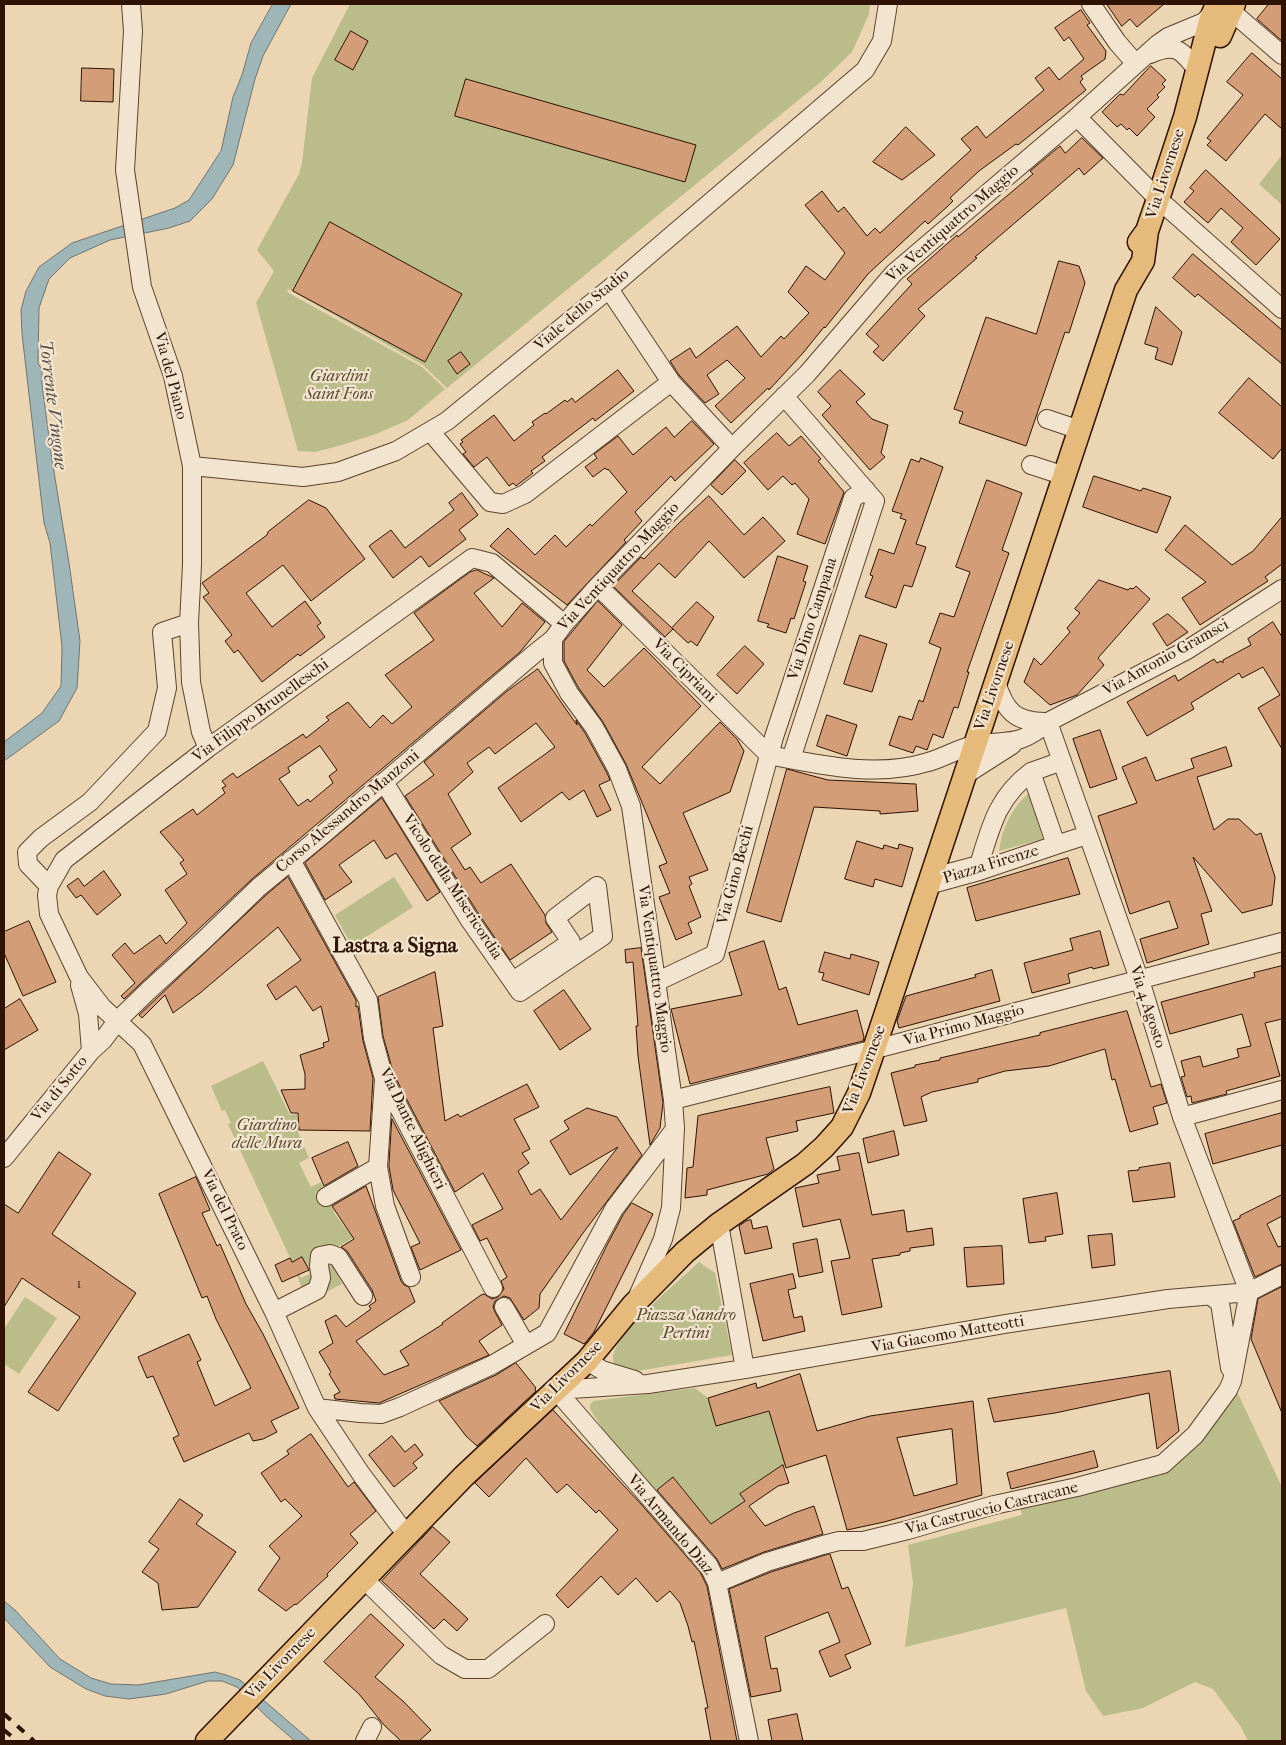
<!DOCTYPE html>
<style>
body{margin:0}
#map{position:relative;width:1286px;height:1745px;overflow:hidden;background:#ebd5b3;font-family:"IM FELL French Canon",serif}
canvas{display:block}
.frame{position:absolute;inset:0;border:5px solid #2e1202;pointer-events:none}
</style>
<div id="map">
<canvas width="1286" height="1745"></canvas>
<div class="frame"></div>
</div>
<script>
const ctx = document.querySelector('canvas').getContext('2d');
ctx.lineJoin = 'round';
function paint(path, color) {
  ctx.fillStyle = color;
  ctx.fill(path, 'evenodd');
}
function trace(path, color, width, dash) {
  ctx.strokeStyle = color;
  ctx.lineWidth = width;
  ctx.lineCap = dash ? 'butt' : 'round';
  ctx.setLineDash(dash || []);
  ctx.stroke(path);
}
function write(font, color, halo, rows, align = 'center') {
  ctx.font = font + ' "IM FELL French Canon",serif';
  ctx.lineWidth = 4.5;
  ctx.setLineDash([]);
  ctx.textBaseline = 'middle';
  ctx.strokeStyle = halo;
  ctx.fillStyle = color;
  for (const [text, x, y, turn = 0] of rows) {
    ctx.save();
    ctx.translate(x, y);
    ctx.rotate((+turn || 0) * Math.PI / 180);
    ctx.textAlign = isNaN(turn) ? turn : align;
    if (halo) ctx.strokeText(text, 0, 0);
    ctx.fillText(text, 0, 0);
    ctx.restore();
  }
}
paint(new Path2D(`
 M350,4H870L869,14L852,52L823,80L447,388L423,365L288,289L287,292L422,367L445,389L408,420L376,434L342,445L315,452L298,451L256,303L274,271L257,250L299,174L302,163L312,78Z
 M1282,155V205L1259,184Z
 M1029,793L1043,839L999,851C1002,829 1011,808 1029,793Z
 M394,877L413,907L352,946L335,915Z
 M263,1061L290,1115L297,1114L298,1132L309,1158L299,1163L311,1187L321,1182L335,1214L353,1238L336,1248L329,1259L342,1284L307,1302L297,1275L299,1274L301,1278L310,1274L302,1257L292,1262L228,1124L231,1123L225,1110L222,1111L211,1086Z
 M699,1262L715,1273L732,1355L620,1374C617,1369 612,1363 613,1356C618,1331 679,1281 699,1262Z
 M25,1297L57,1318L19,1374L4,1364V1329Z
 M1232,1381L1282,1487V1741H1248L1241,1727L1213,1689L1195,1682L1143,1708L1103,1716L1086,1691L1066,1608L905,1647L913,1583L908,1545L1022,1515L1018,1500L1163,1464Z
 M695,1388L708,1398L769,1411L786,1468L783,1465L741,1493L745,1501L711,1524L674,1477L656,1491L617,1451L590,1409V1405L593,1401Z`), '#babc8a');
const water = new Path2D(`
 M273,4H291L263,56L255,79L233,165L212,199L190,221L169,228L110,240L70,258L49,279L39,308L38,363L42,370V384L52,460L69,563L80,641L77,688L59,721L4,761V742L42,713L61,686L62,646L50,543L44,523L22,334L21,310L26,291L39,267L72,243L175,208L189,200L221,151L233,97L242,75L251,43Z
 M4,1601L15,1610L60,1659L91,1678L111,1684L138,1685L215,1672L226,1675L240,1680L311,1741H295L267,1717L237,1687L222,1681H208L166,1694L129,1699L105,1696L86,1689L50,1667L4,1618Z`);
paint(water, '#9eb6b8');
trace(water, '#71746f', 1);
const building = new Path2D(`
 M1107,4H1164L1137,27L1130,19L1122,26Z
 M1269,4H1282V41L1257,19Z
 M1081,10L1090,23L1087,25L1106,51L1105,59L1081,76L1083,79L1080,82L1086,90L1018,145L1016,144L979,171L950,198L953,201L948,206L928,224L925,221L868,274L825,328L824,327L803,353L769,390L768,388L731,423L715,406L745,378L727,360L707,375L719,394L705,403L679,375L670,361L690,348L696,358L737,326L761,357L781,336L784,339L809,313L788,292L806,266L825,280L845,253L805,205L822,191L838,212L844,207L867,236L875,228L880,233L971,150L961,139L977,126L986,138L1044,90L1035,78L1049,67L1059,80L1084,59L1069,37L1064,41L1055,28Z
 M351,31L368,41L353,70L335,60Z
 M1252,53L1282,79V129L1265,114L1226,161L1207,145L1211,141L1207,138L1243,95L1227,82Z
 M1151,66L1166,80L1162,84L1165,87L1157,95L1159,97L1147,109L1155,117L1137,136L1129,128L1127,130L1121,124L1117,127L1102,112L1120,94L1123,95Z
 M82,68L114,69L113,102L81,101Z
 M466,79L696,145L685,182L455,116Z
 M906,127L935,155L902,180L873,162Z
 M1082,138L1103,158L1084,175L1079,168L975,257L977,258L918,309L925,316L883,361L873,352L879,346L866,334L912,284L907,279L957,235L958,237L1033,174L1030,171L1060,146L1065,153Z
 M1206,170L1280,239L1256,265L1231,242L1243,228L1221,208L1208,223L1184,202L1194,191L1190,188Z
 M330,222L462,294L425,362L293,291Z
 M1193,254L1282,330V364L1198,294L1195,297L1173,278Z
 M1059,261L1079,266L1085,283L1069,333L1065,332L1026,446L959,423L963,412L954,409L986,317L1036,334Z
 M1156,307L1182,332L1172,365L1155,359L1158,348L1145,344Z
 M461,352L470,364L457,374L448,361Z
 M618,370L634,391L595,421L593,418L542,457L545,461L531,471L533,473L516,486L513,483L509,486L487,457L474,467L463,454L466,452L460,444L463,442L461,440L494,415L514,441L534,425L532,422L545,413L546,414L565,400L567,402L572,398L575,402Z
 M840,370L865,394L856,402L872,419L888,425L881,453L885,457L870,470L822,415L831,406L818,392Z
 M1249,378L1282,407V448L1273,459L1219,413Z
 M692,421L714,444L675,481L671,476L635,512L642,521L624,540L626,542L567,605L490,546L508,528L535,555L555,535L566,547L590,524L592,526L627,492L608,469L607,470L605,468L593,477L585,467L597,458L594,454L618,436L633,455L666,427L674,437Z
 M777,433L789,446L801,436L821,459L818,461L844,492L825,544L797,534L809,499L795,483L792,485L783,476L768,490L744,463Z
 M921,458L943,467L916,544L926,547L912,587L904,585L896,608L865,597L873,576L870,575L879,549L894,554L906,520L900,518L902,514L892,511L911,459L919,462Z
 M735,460L746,471L722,495L711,485Z
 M1094,476L1141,491L1143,488L1171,497L1157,533L1083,507Z
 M987,480L1022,493L1002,550L1009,553L967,672H969L958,708L954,707L943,738L933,734L927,750L916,746L913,753L889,745L899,716L912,720L919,700L923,702L941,648L929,643L940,613L954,617L970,572L956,567Z
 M462,493L478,515L459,530L466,539L429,567L421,556L393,578L369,546L391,530L405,548L454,510L449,503Z
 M709,496L744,535L763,517L785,541L744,578L709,541L675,578L659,563L632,591L673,629L665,637L613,586L641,557L644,559L679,523Z
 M309,500L326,508L365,559L311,601L283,565L246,593L272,627L305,601L321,623L317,626L325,637L300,656L298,654L262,682L238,650L234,653L225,641L232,635L203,597L209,593L202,583L267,535L268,532Z
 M1282,517V564L1265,577L1268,581L1200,625L1182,598L1206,582L1165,550L1185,525L1232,565L1253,551Z
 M778,556L808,566L803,581L806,582L794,619L791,618L786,633L767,627L769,624L758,621Z
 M477,570L494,578L474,593L502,627L522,603L545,622L520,652L252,879L124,999L121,996L135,983L112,955L125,943L134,954L160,935L166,944L187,923L165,890L187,874L180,863L184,860L160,832L193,809L197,815L225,793L222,788L226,786L222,781L233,773L237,778L303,734L306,738L329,720L326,717L348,702L370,728L383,715L392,724L412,707L385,675L434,640L414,613L470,572ZM320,746L337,770L329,776L333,783L310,802L308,799L298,806L279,779L290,772L288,768Z
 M1099,580L1128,590L1130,588L1133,589L1136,586L1150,599L1098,658L1104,665L1077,695L1050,705L1024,682L1034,658L1041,665L1070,632L1067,628L1080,613L1075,609Z
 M598,601L622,625L587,670L604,687L644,648L701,706L642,767L660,784L720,722L737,739L744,751L730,792L683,813L708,870L689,877L692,884L689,886L701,917L688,923L692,933L676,940L659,897L670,893L659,866L667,863L626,764L603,722L578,687L564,661V642Z
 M697,602L714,617L697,646L691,641L688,643L672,628Z
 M1168,614L1188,632L1167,646L1153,624Z
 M1273,622L1282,637V749L1258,708L1280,695L1263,667L1242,678L1239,673L1191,703L1194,709L1147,736L1127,702L1175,675L1178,681L1214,659L1217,663L1221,661L1223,663V660L1251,645L1248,639Z
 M860,635L887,644L872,692L844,684Z
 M745,646L764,664L737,694L717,675Z
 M538,669L577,725L576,720L585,733L607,773L610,780L599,785L611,810L597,817L584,790L569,800L562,792L521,822L498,788L555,747L536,723L495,754L489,747L467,763L473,772L448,794L471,834L451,848L465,870L470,867L481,883L511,864L545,915L546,923L552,932L510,960L478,913L405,796L434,775L424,762L506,692Z
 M827,715L857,725L847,756L817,746Z
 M1100,730L1117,779L1090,788L1073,739Z
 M1226,747L1232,766L1197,777L1214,830L1228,819H1239L1256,835L1261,833L1275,877L1272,905L1242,913L1193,857L1212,911L1201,914L1209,944L1147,963L1140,939L1178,928L1169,901L1130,914L1098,816L1137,803L1122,767L1146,757L1156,781L1194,768L1191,759Z
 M787,769L828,780L916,784L918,811L880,814V811L814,807L781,922L747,912Z
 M382,798L440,892L427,901L396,853L386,859L374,840L339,865L352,882L325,900L305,863Z
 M857,841L883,849L884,845L898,849L899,844L913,848L902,887L875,879L873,887L845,879Z
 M1068,858L1080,894L976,921L967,888Z
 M104,871L121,895L97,915L81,895L76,898L67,886L78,878L84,886Z
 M288,877L356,1000V1007L358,1006L363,1041L373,1078L370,1131L299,1130L298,1113H291L281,1090L305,1089V1074L300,1055L324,1047L323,1043L329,1041L321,1006L313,1011L296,986L276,1000L267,985L301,960L278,927L200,993L173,1013L165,995L142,1018L139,1015L266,895Z
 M29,921L56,982L23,996L4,953V932Z
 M1100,931L1109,965L1093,969L1092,967L1068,974L1070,983L1032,993L1024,963L1073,950L1070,939Z
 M764,941L779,990L786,987L798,1025L857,1010L864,1037L863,1041L690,1084L671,1009L742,995L729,953Z
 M641,948L663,1103L660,1128L650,1145L638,1056L636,1026H638L633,962L626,963L625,950Z
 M825,952L850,959L851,954L879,962L869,995L822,980L824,973L819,972Z
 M1282,966V1019L1265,1023L1280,1076L1226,1091L1227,1094L1192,1103L1191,1096L1187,1097L1181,1077L1185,1076L1181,1061L1200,1056L1203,1067L1239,1057L1237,1049L1251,1046L1242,1014L1170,1034L1161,1002L1255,977L1254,973Z
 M992,970L1000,1001L899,1028L897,1021L906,996L976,977L975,975Z
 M435,972L443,1026L433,1028L445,1121L458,1114L460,1117L527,1084L539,1107L514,1119L530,1149L522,1153L529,1163L518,1171L531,1195L540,1189L561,1220L618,1147L570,1175L550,1141L569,1129L564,1121L587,1108L617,1117L642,1155L583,1233L540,1294L539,1308L524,1320L510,1298L504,1296L495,1301L493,1307L495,1312L502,1325L479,1341L489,1355L379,1403L335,1399L334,1395L340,1392L329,1374L331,1372L319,1352L333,1343L325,1321L336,1315L346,1327L371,1309L369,1306L376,1301L372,1290L347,1251L341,1247L354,1239L332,1206L366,1186L401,1281L404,1285L409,1287L415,1302L356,1341L384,1375L409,1365L400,1351L443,1324L442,1323L481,1295L484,1294L492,1299L498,1297L504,1289L501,1281L507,1277L487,1238L480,1241L472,1225L503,1209L483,1173L455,1192L394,1075L383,1036L378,997Z
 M564,990L591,1029L560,1050L534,1011Z
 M20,999L38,1030L4,1050V1009Z
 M1127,1011L1151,1087L1161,1084L1167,1103L1153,1107L1158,1124L1130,1132L1115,1079L1112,1080L1105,1049L1049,1066L1005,1071L978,1079V1082L932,1092L921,1097L927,1121L904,1126L891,1073L915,1067V1065L940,1060V1058L1040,1035V1033Z
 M830,1087L834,1113L796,1121L798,1131L766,1138L774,1169L768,1174L707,1190V1195L685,1198L687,1168L693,1167L698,1116Z
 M1282,1113V1145L1213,1164L1205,1134Z
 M392,1119L461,1250L420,1270L411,1247L420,1243L393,1190L389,1166Z
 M894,1131L899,1155L868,1163L863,1139Z
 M348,1142L358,1166L324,1186L312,1158Z
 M59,1152L91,1174L52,1234L136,1293L58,1411L28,1392L80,1317L22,1278L4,1307V1204L18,1213Z
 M859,1153L872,1215L904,1210L907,1232L932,1228L934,1245L910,1248V1251L900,1253V1255L872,1259L882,1307L842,1315L831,1261L850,1258L840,1219L803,1227L795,1188L819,1183L817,1175L840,1170L837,1157Z
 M1170,1163L1175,1197L1133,1202L1128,1171L1139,1170V1168Z
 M196,1177L210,1210L202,1213L217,1246L220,1244L246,1304L263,1334L299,1408L271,1421L277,1432L263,1439L253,1441L249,1433L184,1462L173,1438L179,1435L153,1376L147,1378L138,1357L189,1334L201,1360L197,1362L215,1406L251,1388L216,1319L207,1296L202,1298L159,1194Z
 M1057,1193L1063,1234L1045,1237L1046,1241L1029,1243L1023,1199Z
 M1282,1195V1216L1267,1224L1278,1247L1282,1246V1264L1255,1277L1233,1221L1240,1218V1216Z
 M632,1203L653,1214L594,1332L584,1344L564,1334L607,1245L623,1215Z
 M751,1220L753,1229L767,1226L772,1248L745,1254L739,1226L746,1221Z
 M1112,1234L1115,1265L1092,1268L1088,1236Z
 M817,1239L823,1272L799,1277L793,1244Z
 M1002,1246L1004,1284L967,1287L964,1248Z
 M302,1257L309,1270L282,1282L275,1265L290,1258L292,1262Z
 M793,1274L796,1288L788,1290L794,1318L802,1316L805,1331L763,1341L750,1284Z
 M1282,1287V1413L1251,1339L1258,1299Z
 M516,1363L536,1388L535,1389L536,1391L477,1446L466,1436L439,1401L496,1375Z
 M1170,1371L1179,1431L1157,1449L1149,1393L1055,1413L994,1422L988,1399Z
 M800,1374L817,1431L870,1416L973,1401L982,1495L884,1522L847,1530L826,1455L786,1468L769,1411L716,1426L708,1398L756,1383L757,1388ZM952,1429L957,1484L914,1496L897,1438Z
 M553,1410L640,1503L700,1572L707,1586L737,1741H711L705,1708H708L694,1641L692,1642L688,1626L680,1603L670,1591L657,1602L636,1578L618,1595L601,1576L568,1608L556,1595L618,1530L599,1510L596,1513L567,1484L557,1493L526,1458L489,1497L475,1483Z
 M311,1434L348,1487L354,1482L376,1511L350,1534L358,1543L327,1574L328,1576L296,1605L295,1604L286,1611L258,1590L280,1558L269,1546L302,1516L285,1499L281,1502L261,1473L289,1454L287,1451Z
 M392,1436L405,1452L415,1444L423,1455L413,1463L417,1468L394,1487L369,1455Z
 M1094,1451L1098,1467L1011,1489L1007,1473Z
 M783,1465L789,1483L778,1486L749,1506L765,1526L794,1513L814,1506L823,1534L764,1552L722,1569L717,1559L657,1490L673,1477L711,1524L745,1501L740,1494Z
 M180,1499L203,1515L196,1524L236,1552L198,1607L162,1610L158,1583L142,1572L159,1549L149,1542Z
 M433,1527L450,1542L420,1574L468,1619L457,1631L444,1619L434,1629L382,1581Z
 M830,1554L842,1589L848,1587L871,1644L845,1655L851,1668L830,1677L819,1651L840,1642L828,1612L765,1637L771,1669L777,1668L781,1691L751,1697L729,1589L771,1572Z
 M371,1614L404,1645L375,1677L404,1702L431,1730L419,1741H401L384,1725L359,1694L324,1662Z
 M797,1714L803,1741H772L768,1720Z`);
paint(building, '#d29d77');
trace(building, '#2e1202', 1);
const minor = new Path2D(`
 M131,4L133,31L125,170L142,287L173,376L192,466V565L189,623L191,682L201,732L208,748
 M1091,4L1117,42L1136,64
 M1231,11L1282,55
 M1150,54C1175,43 1181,49 1197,70
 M1077,117L1158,199
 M1166,206L1282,309
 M609,289L671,382L732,448
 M784,396L875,501L791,759
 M1047,419L1080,430
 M430,431L490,502L503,504L525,494L671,382
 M1031,465L1065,476
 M192,466L303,477L338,472L396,451L447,421L609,289L865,70L882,41L888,4
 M598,586L769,755
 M996,682C1005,711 1015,723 1048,722
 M1048,722L1143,990L1182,1117L1249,1292
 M769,755C820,765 877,778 928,762C943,758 957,749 974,745C1008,739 1018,748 1048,722L1187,650L1282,589
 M1031,772L1062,761
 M965,775L1012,745
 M384,782L469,919L520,992L603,936L597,886L555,918L571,942L513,981
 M1056,845L1087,835
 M291,860L368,1000L373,1038L384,1079L493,1288
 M928,885L979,871L1056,845L1031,772C997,798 991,826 979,865L930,878
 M49,886L28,864L27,852L41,838L90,802L157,731L167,688L162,632L189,623
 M656,982L715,954L774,737L853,498L866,490
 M80,985L88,1014L91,1051
 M148,991L203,941L259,887L321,836L534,654L553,639
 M384,1079L378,1167L385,1206L411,1277
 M673,1100L891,1045L1282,942
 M1182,1117L1282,1090
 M4,1158L91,1051L103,1040L118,1020L146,993
 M326,1197L378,1167
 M719,1224L745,1369
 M638,1296L663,1239L671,1208L675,1128L673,1100L631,806L617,769L594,727L569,693L553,663V639L564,624L598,586L732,448L807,374L894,273L1077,117L1158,44L1168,37L1204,22L1215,10
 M1211,1296L1220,1303L1230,1368
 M504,1307L526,1345
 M274,1312L317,1290L321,1278L319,1266L320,1256L330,1254L338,1257L363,1296
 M587,1361L602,1370L635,1380
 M556,1390L648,1384L745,1369L1005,1324L1168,1299L1249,1292L1282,1275
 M556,1390L709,1566L717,1583L749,1741
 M317,1408L360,1413L381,1414L400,1407L492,1365L547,1333L614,1209L675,1129
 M399,1525L361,1474L317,1408L274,1312L142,1044L102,1007L79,977L49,914L47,895L49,886L64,860L208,748L472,558L492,563L564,624
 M364,1579L441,1655L465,1669H488L545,1624
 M717,1583L767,1562L823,1545L839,1541H863L908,1530L994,1505L1077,1487L1163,1464L1195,1435L1228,1390L1232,1381L1249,1292
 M365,1741L372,1727`);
const major = new Path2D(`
 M1220,36L1234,4
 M1139,242L1147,231L1158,199L1185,117L1210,21L1217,4
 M207,1741L464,1476L587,1361L633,1305L685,1252L719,1224L805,1164L824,1147L842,1127L859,1093L874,1049L1126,290L1143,261L1147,231`);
trace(minor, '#5d432e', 20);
trace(major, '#2e1202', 25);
trace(minor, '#f2e4ce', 18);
trace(major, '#e6ba7a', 22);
trace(new Path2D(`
 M4,1714L34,1741
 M4,1730L17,1741`), '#2e1202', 4, [9, 9]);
write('14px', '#57351f', null, [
 ["1",79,1285]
]);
write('16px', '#2e1202', '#f2e4ce', [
 ["Via Livornese",1166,174,-72],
 ["Via Ventiquattro Maggio",953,224,-41],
 ["Viale dello Stadio",582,310,-40],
 ["Via del Piano",170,376,75],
 ["Via Ventiquattro Maggio",619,567,-47],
 ["Via Dino Campana",813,619,-72],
 ["Via Antonio Gramsci",1166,658,-29],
 ["Via Cipriani",684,671,45],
 ["Via Livornese",995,686,-71],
 ["Via Filippo Brunelleschi",261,711,-36],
 ["Corso Alessandro Manzoni",348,812,-40],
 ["Piazza Firenze",991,865,-17],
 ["Via Gino Bechi",736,875,-75],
 ["Vicolo della Misericordia",452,887,57],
 ["Via Ventiquattro Maggio",654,969,82],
 ["Via 4 Agosto",1147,1007,72],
 ["Via Primo Maggio",964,1026,-15],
 ["Via Livornese",865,1070,-69],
 ["Via di Sotto",60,1089,-51],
 ["Via Dante Alighieri",412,1129,64],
 ["Via del Prato",224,1210,64],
 ["Via Giacomo Matteotti",948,1335,-10],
 ["Via Livornese",567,1377,-45],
 ["Via Castruccio Castracane",992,1509,-14],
 ["Via Armando Diaz",670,1525,50],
 ["Via Livornese",281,1664,-46]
]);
write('italic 16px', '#58452b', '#f2e4ce', [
 ["Giardini",339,377],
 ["Saint Fons",339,395],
 ["Giardino",267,1126],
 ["delle Mura",267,1144],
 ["Piazza Sandro",686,1316],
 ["Pertini",686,1334]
]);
write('italic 18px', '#554b42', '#f2e4ce', [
 ["Torrente Vingone",52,405,83]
]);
write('bold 21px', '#2e1202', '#f2e4ce', [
 ["Lastra a Signa",395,947]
]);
</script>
